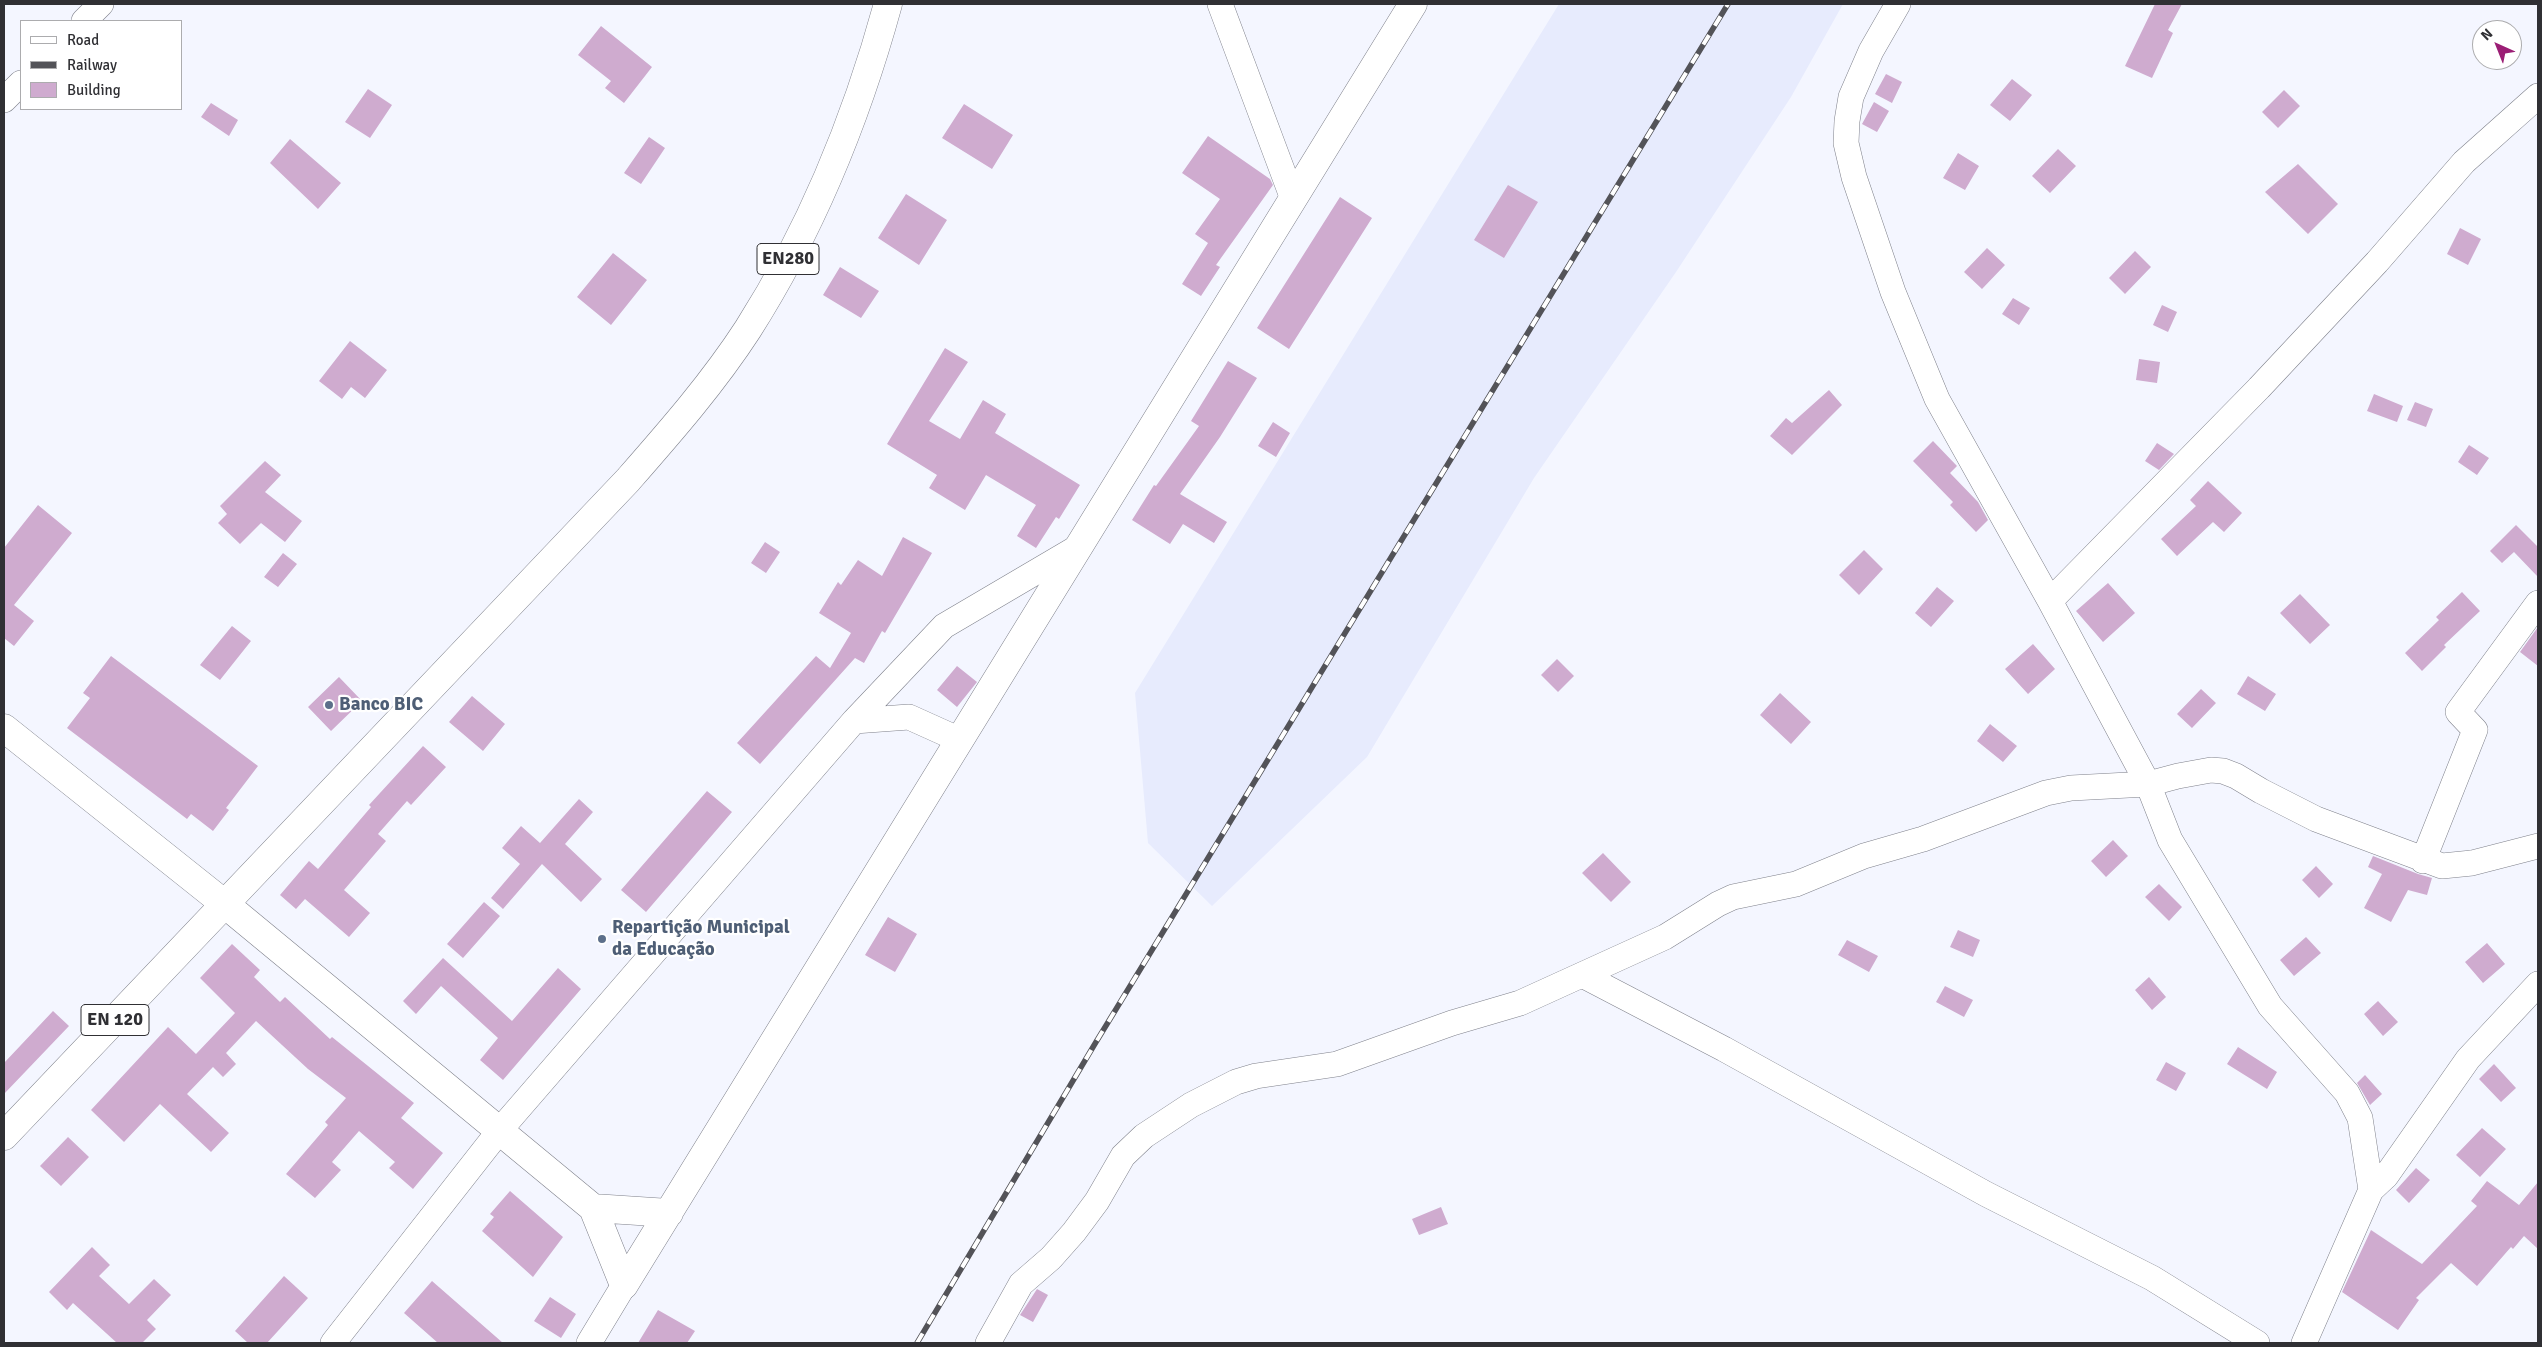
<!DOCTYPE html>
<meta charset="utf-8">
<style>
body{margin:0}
#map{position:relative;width:2542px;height:1347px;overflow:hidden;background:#f4f6ff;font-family:Signika,sans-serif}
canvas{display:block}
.frame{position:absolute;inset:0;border:5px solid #303034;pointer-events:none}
.legend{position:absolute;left:20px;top:20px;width:162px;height:90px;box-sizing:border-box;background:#fff;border:1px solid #acacae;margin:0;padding:6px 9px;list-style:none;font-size:15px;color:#303034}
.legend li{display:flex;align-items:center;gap:10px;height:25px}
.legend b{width:25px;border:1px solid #acacae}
.north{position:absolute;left:2472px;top:20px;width:50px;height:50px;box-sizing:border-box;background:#fff;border:1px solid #acacae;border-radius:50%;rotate:316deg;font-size:14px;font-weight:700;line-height:20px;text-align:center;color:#303034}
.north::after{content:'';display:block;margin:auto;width:18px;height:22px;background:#9b1e75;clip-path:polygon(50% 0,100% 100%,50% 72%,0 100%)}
</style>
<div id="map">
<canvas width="2542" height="1347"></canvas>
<div class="frame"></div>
<ul class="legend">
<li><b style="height:6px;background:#fff"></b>Road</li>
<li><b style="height:6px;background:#535358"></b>Railway</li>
<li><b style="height:14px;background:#cfabcf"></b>Building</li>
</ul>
<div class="north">N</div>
</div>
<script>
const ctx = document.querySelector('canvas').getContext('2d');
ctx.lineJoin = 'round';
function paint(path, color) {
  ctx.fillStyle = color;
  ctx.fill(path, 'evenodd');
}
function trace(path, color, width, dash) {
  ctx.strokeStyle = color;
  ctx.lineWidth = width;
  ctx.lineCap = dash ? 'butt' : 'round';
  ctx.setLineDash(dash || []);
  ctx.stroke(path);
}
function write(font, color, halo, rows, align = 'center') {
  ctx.font = font + ' Signika,sans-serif';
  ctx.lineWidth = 4.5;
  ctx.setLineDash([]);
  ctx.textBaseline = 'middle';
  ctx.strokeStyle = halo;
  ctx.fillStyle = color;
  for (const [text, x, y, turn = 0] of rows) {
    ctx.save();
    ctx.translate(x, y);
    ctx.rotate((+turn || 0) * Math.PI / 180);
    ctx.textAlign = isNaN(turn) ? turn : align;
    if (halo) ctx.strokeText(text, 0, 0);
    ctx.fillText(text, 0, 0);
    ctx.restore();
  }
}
paint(new Path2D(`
 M1559,4H1843L1791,97L1676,272L1534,478L1367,757L1212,906L1148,843L1135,693Z`), '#e7ebfd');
paint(new Path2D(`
 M2155,4H2182L2168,30L2173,33L2152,78L2125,66Z
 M601,26L652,67L624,103L605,88L611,81L578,55Z
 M1886,74L1902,82L1892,103L1875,94Z
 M2012,79L2032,95L2010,121L1990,105Z
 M368,89L392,105L370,138L345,122Z
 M2284,90L2300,106L2278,128L2262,112Z
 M1874,102L1889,111L1877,132L1862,124Z
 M211,103L238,120L229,136L201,117Z
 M964,104L1013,135L992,169L942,138Z
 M1208,136L1270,179L1273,185L1216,265L1220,267L1201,296L1182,284L1208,243L1195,234L1220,199L1182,173Z
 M649,137L665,148L641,184L624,173Z
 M290,139L341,183L318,209L270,163Z
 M2058,149L2076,166L2050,193L2032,176Z
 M1958,153L1979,166L1965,190L1943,178Z
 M2298,164L2338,204L2308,234L2265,192Z
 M1508,185L1538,202L1504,258L1474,240Z
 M906,194L947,220L919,265L878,238Z
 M1340,197L1372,218L1289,349L1257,328Z
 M2460,228L2481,239L2468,265L2447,254Z
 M1987,248L2005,265L1982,289L1964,272Z
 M2135,251L2151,267L2125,294L2109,278Z
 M613,253L647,280L611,325L577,297Z
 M840,267L879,291L861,318L823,295Z
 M2013,298L2030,308L2019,325L2002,314Z
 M2162,305L2177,312L2168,332L2153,325Z
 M350,341L387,370L365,398L351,387L342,399L319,381Z
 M945,348L968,362L929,421L960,439L983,400L1006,414L995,433L1080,485L1059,519L1056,517L1036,548L1017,536L1036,505L986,475L965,510L929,488L937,475L887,444Z
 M2139,359L2160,362L2157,383L2136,380Z
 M1228,361L1257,378L1220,437L1180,494L1227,522L1214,543L1183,524L1170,544L1132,520L1154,485L1156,486L1199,426L1191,421Z
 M1829,390L1842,405L1792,455L1770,436L1786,418L1792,423Z
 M2374,394L2403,406L2397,422L2367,411Z
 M2415,402L2433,409L2426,427L2407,420Z
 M1273,422L1290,433L1276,457L1258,446Z
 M1933,441L1957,466L1950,473L1978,502L1988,520L1976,532L1950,505L1953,502L1913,461Z
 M2157,443L2174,454L2159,470L2145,461Z
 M2469,445L2489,458L2477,475L2458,462Z
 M265,461L281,475L265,492L302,521L285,542L261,523L240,544L218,523L227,514L220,506Z
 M2208,481L2242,513L2224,532L2213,522L2177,556L2161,539L2196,506L2190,500Z
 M38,505L72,533L14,605L34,621L14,646L4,638V548Z
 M2516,525L2538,547V577L2514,552L2502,563L2490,551Z
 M903,537L932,553L885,633L882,631L864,663L855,658L760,764L737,743L816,656L830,668L851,633L819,613L838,582L841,585L858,560L882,576Z
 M765,542L780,552L766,573L751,563Z
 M1864,550L1883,569L1859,595L1839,575Z
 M283,553L297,564L278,587L264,577Z
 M2108,583L2135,613L2103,642L2076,611Z
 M1937,587L1954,601L1931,627L1915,613Z
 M2462,592L2480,611L2444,645L2446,647L2422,671L2405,653L2439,620L2436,617Z
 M2300,594L2330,625L2310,644L2280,613Z
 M232,626L251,641L220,680L200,665Z
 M2538,627V666L2520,652Z
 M2033,644L2055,669L2028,694L2005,669Z
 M111,656L258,766L226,808L229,810L213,831L191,814L187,819L67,728L90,698L83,693Z
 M1557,659L1574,676L1558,692L1541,675Z
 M957,666L977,682L957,707L937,690Z
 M2248,676L2276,694L2265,711L2237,694Z
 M339,677L362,701L331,731L308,707Z
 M2201,689L2216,703L2192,728L2177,714Z
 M1780,693L1811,722L1791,744L1760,715Z
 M472,696L505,724L483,751L449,722Z
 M1990,724L2017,746L2003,762L1977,741Z
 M423,746L446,767L411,805L407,801L378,834L386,841L344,890L370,913L349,937L305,899L296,909L280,895L309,861L318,869L371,807L369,805Z
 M707,791L732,812L646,912L621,890Z
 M579,799L593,812L565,844L602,879L581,902L542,864L503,909L491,898L520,864L502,848L521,826L540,843Z
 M2113,840L2128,856L2106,877L2091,861Z
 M1603,853L1631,882L1611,902L1582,873Z
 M2373,856L2418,874L2432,878L2427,895L2408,890L2391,922L2364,908L2382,874L2368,867Z
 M2316,866L2333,884L2319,898L2302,880Z
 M2159,884L2182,907L2169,921L2145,897Z
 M484,902L500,916L463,958L447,944Z
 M888,917L917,934L895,972L865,955Z
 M1958,930L1980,940L1973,957L1950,947Z
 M2306,937L2321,953L2294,976L2280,960Z
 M1847,940L1878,956L1869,972L1838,955Z
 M2487,943L2505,964L2483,983L2465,962Z
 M232,944L260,970L254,977L280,1002L285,997L330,1039L332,1037L414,1103L401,1118L443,1153L413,1189L389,1168L395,1162L359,1131L332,1162L341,1170L315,1198L286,1174L328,1125L325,1122L346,1098L308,1069L256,1021L226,1053L236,1064L223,1077L213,1067L187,1094L229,1133L211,1152L160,1104L124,1142L91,1110L168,1027L196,1054L235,1013L200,978Z
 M443,958L512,1021L558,968L581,989L503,1080L480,1060L498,1038L441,986L416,1014L403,1001Z
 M2149,977L2166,997L2152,1010L2135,990Z
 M1945,986L1973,1000L1964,1017L1936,1002Z
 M2378,1001L2398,1022L2383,1036L2364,1014Z
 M53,1011L69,1026L4,1094V1063Z
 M2238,1047L2277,1072L2267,1089L2227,1064Z
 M2166,1062L2186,1073L2176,1091L2156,1080Z
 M2494,1064L2516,1088L2501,1102L2479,1079Z
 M2365,1075L2382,1094L2370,1105L2357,1083Z
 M2482,1128L2506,1149L2480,1177L2456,1155Z
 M68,1137L89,1157L61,1186L40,1166Z
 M2416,1168L2430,1180L2409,1203L2396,1190Z
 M2487,1181L2519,1205L2538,1182V1249L2524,1236L2513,1249L2511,1247L2477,1286L2451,1263L2416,1298L2419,1300L2398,1330L2342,1292L2371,1230L2422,1264L2477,1206L2471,1201Z
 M510,1191L563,1237L533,1277L482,1231L494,1217L490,1214Z
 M1441,1207L1448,1224L1419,1235L1412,1219Z
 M92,1247L110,1265L99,1276L129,1304L154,1279L171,1295L147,1320L156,1329L142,1343H117L73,1303L67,1310L49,1292Z
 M284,1276L308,1298L267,1343H248L235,1331Z
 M432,1281L503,1343H438L404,1313Z
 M1037,1289L1048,1295L1033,1322L1020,1315Z
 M550,1297L576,1314L561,1338L534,1321Z
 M658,1310L695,1331L687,1343H638Z`), '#cfabcf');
const minor = new Path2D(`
 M1220,4L1293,199
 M1898,4L1871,51L1851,97L1847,121L1846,143L1854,177L1893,292L1937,399L2050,601L2148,784L2170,840L2270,1006L2347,1093L2360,1118L2371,1190
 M84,21L101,4
 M4,100L21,83
 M2050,601L2259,388L2377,262L2464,162L2538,96
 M854,721L909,717L960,740
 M2423,861L2475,730L2458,712L2538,603
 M1584,976L1724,1049L1986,1194L2152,1278L2257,1343
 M333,1343L500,1130L854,721L944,626L1080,546
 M589,1343L624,1285
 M988,1343L1021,1284L1051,1258L1074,1232L1097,1201L1123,1156L1144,1136L1191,1105L1236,1082L1256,1076L1337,1064L1452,1023L1520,1003L1665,937L1718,904L1733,897L1796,884L1864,856L1923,839L2046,793L2071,788L2148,784L2178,776L2211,770L2223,771L2236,776L2261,791L2316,819L2442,866L2472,863L2538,846
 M2304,1343L2371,1190L2386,1176L2468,1059L2538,984`);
const tertiary = new Path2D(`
 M226,905L593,1208L624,1285
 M593,1208L669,1213
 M624,1285L1413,4`);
const primary = new Path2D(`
 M4,728L226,905
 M4,1136L628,480C670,432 713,383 748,329C811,230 857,117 888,4`);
trace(minor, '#7f818b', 26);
trace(tertiary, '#7f818b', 29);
trace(primary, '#7f818b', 29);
trace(minor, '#fff', 25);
trace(tertiary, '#fff', 28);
trace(primary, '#fff', 28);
const rail = new Path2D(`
 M917,1343L1096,1042L1728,4`);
trace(rail, '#535358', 5.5);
trace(rail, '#fff', 4, [11]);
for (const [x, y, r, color] of [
 [329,705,5,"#5c6f8a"],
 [602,939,5,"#5c6f8a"]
]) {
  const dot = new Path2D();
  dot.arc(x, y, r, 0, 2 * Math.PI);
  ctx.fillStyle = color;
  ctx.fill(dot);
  trace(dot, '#fff', 2);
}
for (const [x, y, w] of [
 [788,259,62],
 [115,1020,68]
]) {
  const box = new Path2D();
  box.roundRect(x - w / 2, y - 15.5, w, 31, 4);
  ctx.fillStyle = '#fff';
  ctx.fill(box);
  trace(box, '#303034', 1);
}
write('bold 18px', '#303034', null, [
 ["EN280",788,259],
 ["EN 120",115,1020]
]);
write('bold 19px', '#4e5e75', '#fff', [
 ["Banco BIC",339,705],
 ["Repartição Municipal",612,928],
 ["da Educação",612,950]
], 'left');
</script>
